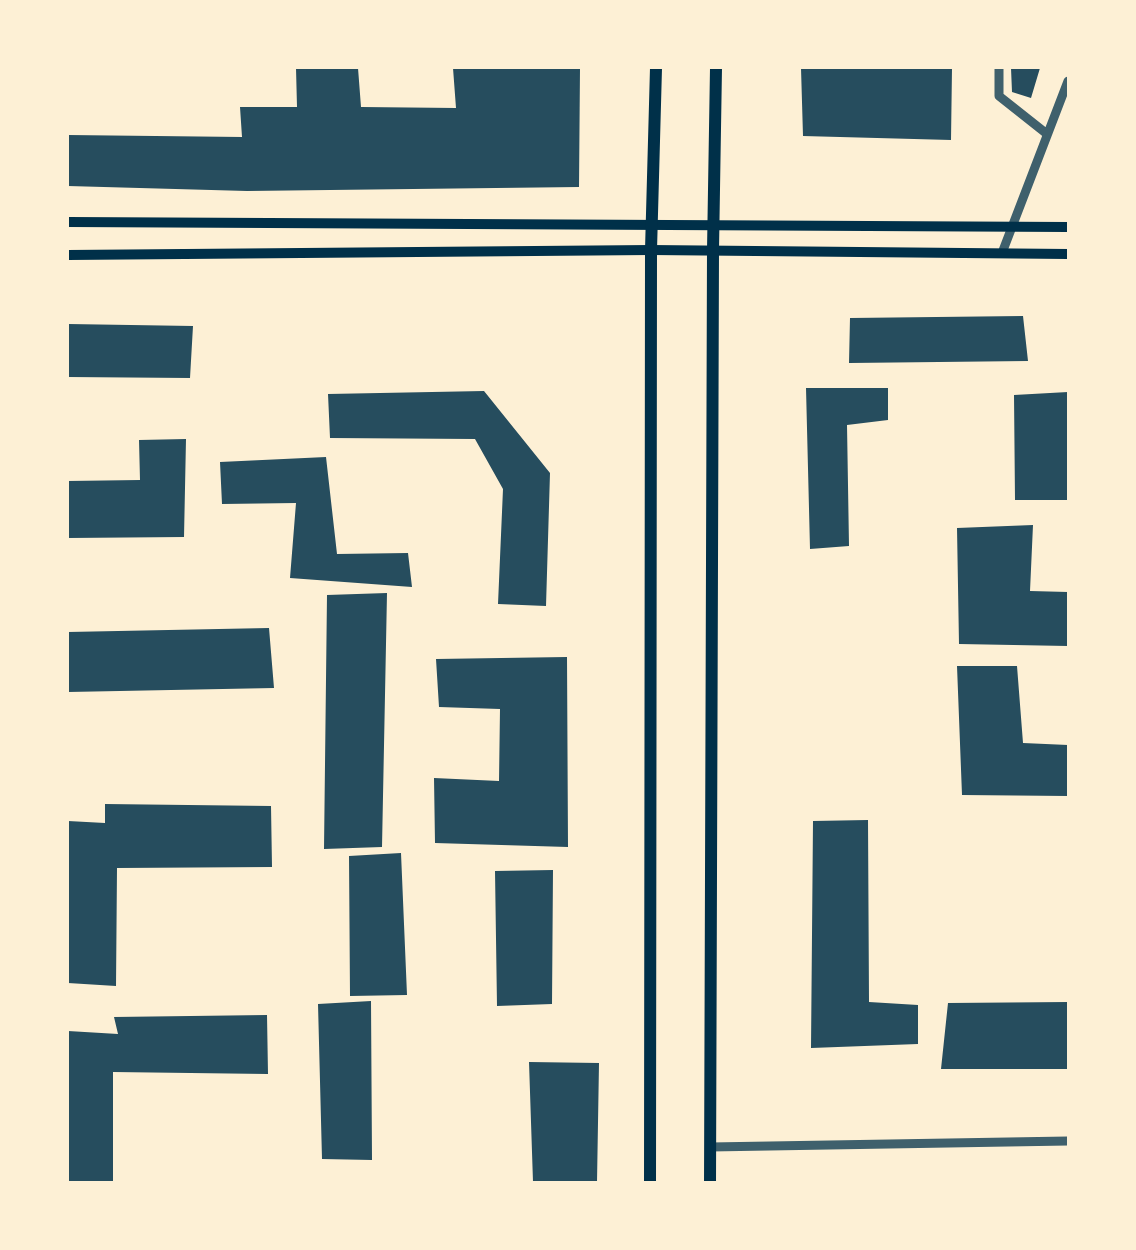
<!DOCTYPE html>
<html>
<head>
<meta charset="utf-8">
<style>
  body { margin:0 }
  #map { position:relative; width:1136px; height:1250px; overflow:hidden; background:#fdf0d5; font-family:"PT Sans Narrow",sans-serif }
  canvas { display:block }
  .frame { position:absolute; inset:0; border:69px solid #fdf0d5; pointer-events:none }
</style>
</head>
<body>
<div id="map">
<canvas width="1136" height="1250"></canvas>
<div class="frame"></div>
</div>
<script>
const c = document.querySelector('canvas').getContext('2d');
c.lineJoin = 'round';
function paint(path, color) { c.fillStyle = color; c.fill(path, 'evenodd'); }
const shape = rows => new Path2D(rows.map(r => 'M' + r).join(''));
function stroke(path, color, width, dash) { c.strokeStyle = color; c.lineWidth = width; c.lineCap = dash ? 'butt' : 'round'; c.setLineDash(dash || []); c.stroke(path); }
paint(shape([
  [296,68,358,68,361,107,456,108,453,68,580,68,579,187,247,191,68,186,68,135,242,137,240,107,297,107],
  [801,68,952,68,951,140,803,136],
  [1011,68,1040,68,1031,98,1012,92],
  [1023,316,1028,361,849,363,850,318],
  [68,324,193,326,190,378,68,377],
  [806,388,888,388,888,420,847,425,849,546,810,549],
  [484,391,550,473,546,606,498,604,503,489,475,439,330,438,328,394],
  [1068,392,1068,500,1015,500,1014,395],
  [186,439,184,537,68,538,68,481,140,480,139,440],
  [326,457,337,554,408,553,412,587,290,578,296,503,222,504,220,462],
  [1033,525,1030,591,1068,592,1068,646,959,644,957,528],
  [387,593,382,847,324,849,327,595],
  [269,628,274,688,68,692,68,632],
  [567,657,568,847,435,843,434,778,499,781,500,709,439,707,436,659],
  [957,666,1017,666,1023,743,1068,745,1068,796,962,795],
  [105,804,271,806,272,867,117,868,116,986,68,983,68,821,105,823],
  [868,820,869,1002,918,1005,918,1044,811,1048,813,821],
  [401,853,407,995,350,996,349,856],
  [553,870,552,1004,497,1006,495,871],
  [371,1001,372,1160,322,1159,318,1004],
  [1068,1002,1068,1069,941,1069,948,1003],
  [267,1015,268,1074,113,1072,113,1182,68,1182,68,1031,118,1034,114,1017],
  [529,1062,599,1063,597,1182,533,1182]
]), '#264d5e');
stroke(shape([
  [999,68,999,96,1047,134],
  [1002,253,1068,81],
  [710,1147,1068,1141]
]), '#3f606c', 9);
stroke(shape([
  [68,222,1068,227],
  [68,255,651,250,1068,254]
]), '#003049', 10);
stroke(shape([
  [650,1182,651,250,656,68],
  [710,1182,713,250,716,68]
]), '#003049', 12);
</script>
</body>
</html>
